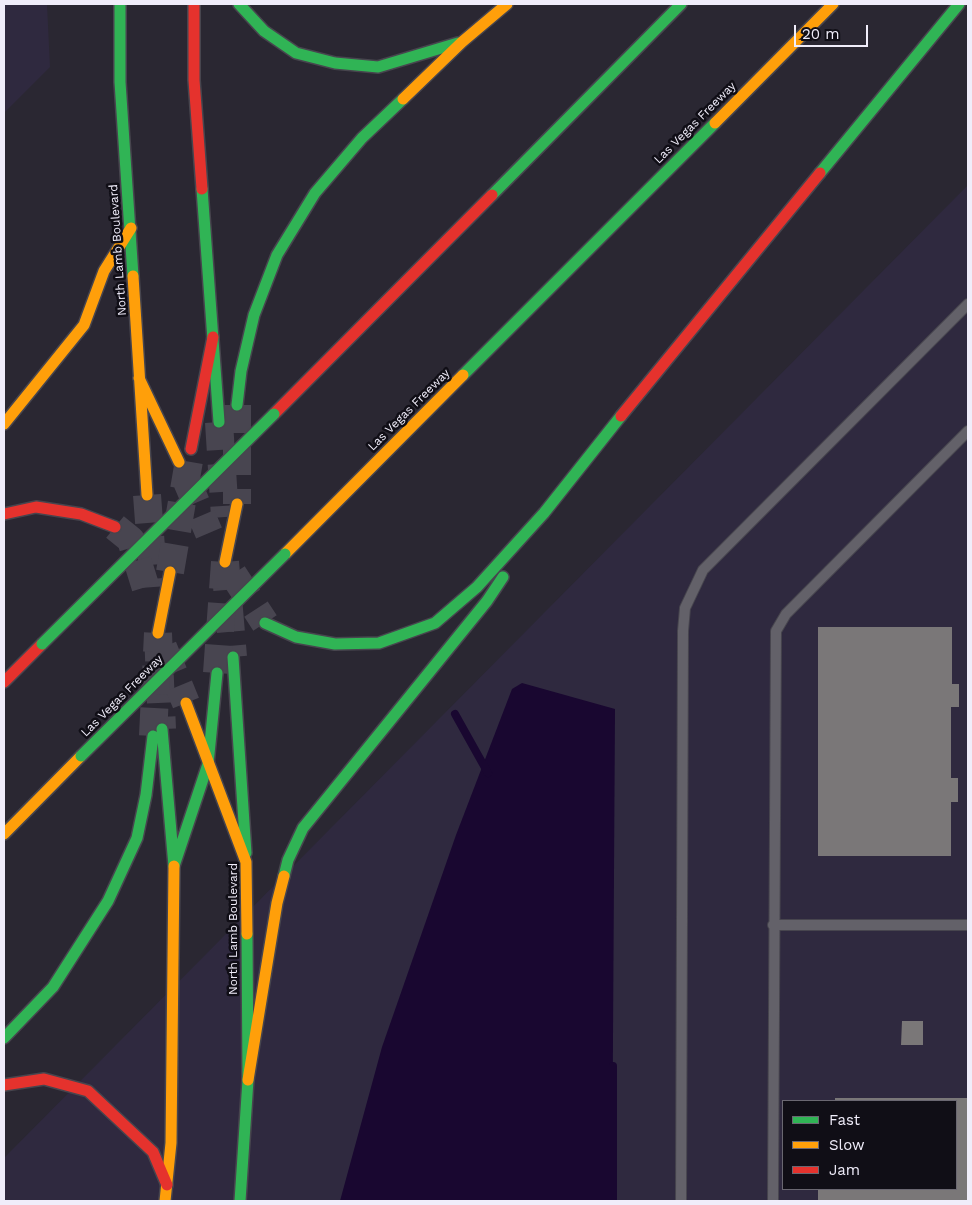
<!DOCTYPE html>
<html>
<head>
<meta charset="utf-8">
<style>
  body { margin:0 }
  #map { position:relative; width:972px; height:1205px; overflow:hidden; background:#2a2732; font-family:"Work Sans",sans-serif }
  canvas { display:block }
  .frame { position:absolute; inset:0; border:5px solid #f0edfa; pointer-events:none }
  .legend { position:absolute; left:782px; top:1100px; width:175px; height:90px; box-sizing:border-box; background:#100e16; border:1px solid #6a6771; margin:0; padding:6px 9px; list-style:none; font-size:15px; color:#f0edfa }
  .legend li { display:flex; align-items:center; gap:10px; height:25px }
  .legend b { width:25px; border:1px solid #6a6771 }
  .scale { position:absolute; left:794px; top:25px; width:74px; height:22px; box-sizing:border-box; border:2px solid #f0edfa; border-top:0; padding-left:6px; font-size:15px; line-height:18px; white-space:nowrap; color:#f0edfa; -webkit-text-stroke:4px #100e16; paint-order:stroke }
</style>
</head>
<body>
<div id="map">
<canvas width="972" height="1205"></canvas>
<div class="frame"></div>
<ul class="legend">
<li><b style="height:6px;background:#30b455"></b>Fast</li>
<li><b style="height:6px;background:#ff9f0a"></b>Slow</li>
<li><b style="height:6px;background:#e5322d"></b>Jam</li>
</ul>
<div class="scale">20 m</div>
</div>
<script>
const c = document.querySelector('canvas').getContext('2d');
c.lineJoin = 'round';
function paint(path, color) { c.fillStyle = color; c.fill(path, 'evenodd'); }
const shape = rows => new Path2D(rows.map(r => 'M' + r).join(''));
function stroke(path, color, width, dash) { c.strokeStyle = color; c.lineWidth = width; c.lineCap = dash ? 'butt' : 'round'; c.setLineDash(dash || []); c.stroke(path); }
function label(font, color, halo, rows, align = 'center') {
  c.font = font + ' "Work Sans",sans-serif'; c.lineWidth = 5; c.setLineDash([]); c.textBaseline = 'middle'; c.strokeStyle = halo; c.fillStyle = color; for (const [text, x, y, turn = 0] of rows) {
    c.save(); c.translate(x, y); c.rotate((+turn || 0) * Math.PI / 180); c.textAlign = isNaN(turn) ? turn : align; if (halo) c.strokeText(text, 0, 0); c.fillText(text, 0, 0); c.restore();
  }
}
paint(shape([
  [4,4,47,4,50,67,4,113],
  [968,185,968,1201,4,1201,4,1158],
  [783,1101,956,1101,956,1189,783,1189]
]), '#2f293f');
paint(shape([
  [522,683,615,709,612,1201,340,1201,382,1047,456,835,512,689]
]), '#190730');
stroke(shape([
  [455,714,488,773],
  [613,1066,613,1201]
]), '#190730', 8);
paint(shape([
  [818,627,952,627,952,684,959,684,959,707,951,707,951,778,958,778,958,802,951,802,951,856,818,856],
  [902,1021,923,1021,923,1045,901,1045],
  [835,1098,968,1098,968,1201,818,1201,818,1189,956,1189,956,1101,835,1101]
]), '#7a7778');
stroke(shape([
  [219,422,225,517],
  [147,495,154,587],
  [225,562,233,657],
  [158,633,162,729]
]), '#484550', 28, [28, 14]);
stroke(shape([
  [237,405,237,504],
  [185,477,209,533],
  [115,527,131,540,148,595],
  [170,572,191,449],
  [233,574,265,623],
  [163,647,186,703],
  [217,673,225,562],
  [153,736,158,633]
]), '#484550', 28, [28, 14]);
const lane = shape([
  [773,925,968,925],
  [681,1201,683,631,685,608,703,570,968,304],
  [773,1201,776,631,786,614,968,431]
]);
const fast = shape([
  [120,4,120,82,133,276],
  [239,4,264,31,296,53,335,63,378,67,458,43],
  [820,173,959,4],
  [202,189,219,422],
  [492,195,681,4],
  [463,375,715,123],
  [237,405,241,371,254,315,277,255,315,193,362,138,403,99],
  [265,623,296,637,335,644,379,643,435,623,477,587,544,513,621,416],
  [233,657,246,853],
  [162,729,174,866],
  [174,866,208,764,217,673],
  [284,876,288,860,303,828,487,601,503,577],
  [4,1038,53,987,108,901,137,838,146,795,153,736],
  [240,1201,248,1080,247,934]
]);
const slow = shape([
  [403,99,462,42,507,4],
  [715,123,833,4],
  [133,276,147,495],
  [139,378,179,462],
  [4,424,84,325,104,271,131,228],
  [285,554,463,375],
  [225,562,237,504],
  [158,633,170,572],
  [186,703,246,862],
  [4,834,81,756],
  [246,862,247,934],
  [248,1080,277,903,284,876],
  [165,1201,171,1143,174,866]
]);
const jam = shape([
  [194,4,194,80,202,189],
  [274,414,492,195],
  [621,416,820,173],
  [191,449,213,337],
  [4,514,36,507,81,514,115,527],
  [4,682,42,644],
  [4,1085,44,1079,88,1091,153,1152,167,1185]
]);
stroke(lane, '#47454e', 12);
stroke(fast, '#47454e', 14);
stroke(slow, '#47454e', 14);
stroke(jam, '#47454e', 14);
stroke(lane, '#636169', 10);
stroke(fast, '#30b455', 11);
stroke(slow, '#ff9f0a', 11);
stroke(jam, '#e5322d', 11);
const fastBridge = shape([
  [42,644,274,414],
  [81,756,285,554]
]);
stroke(fastBridge, '#47454e', 14, []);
stroke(fastBridge, '#30b455', 11);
label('12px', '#f0edfa', '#100e16', [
  ["Las Vegas Freeway",695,123,-45],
  ["North Lamb Boulevard",118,250,-94],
  ["Las Vegas Freeway",409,410,-45],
  ["Las Vegas Freeway",122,696,-45],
  ["North Lamb Boulevard",233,929,-90]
]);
</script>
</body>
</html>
